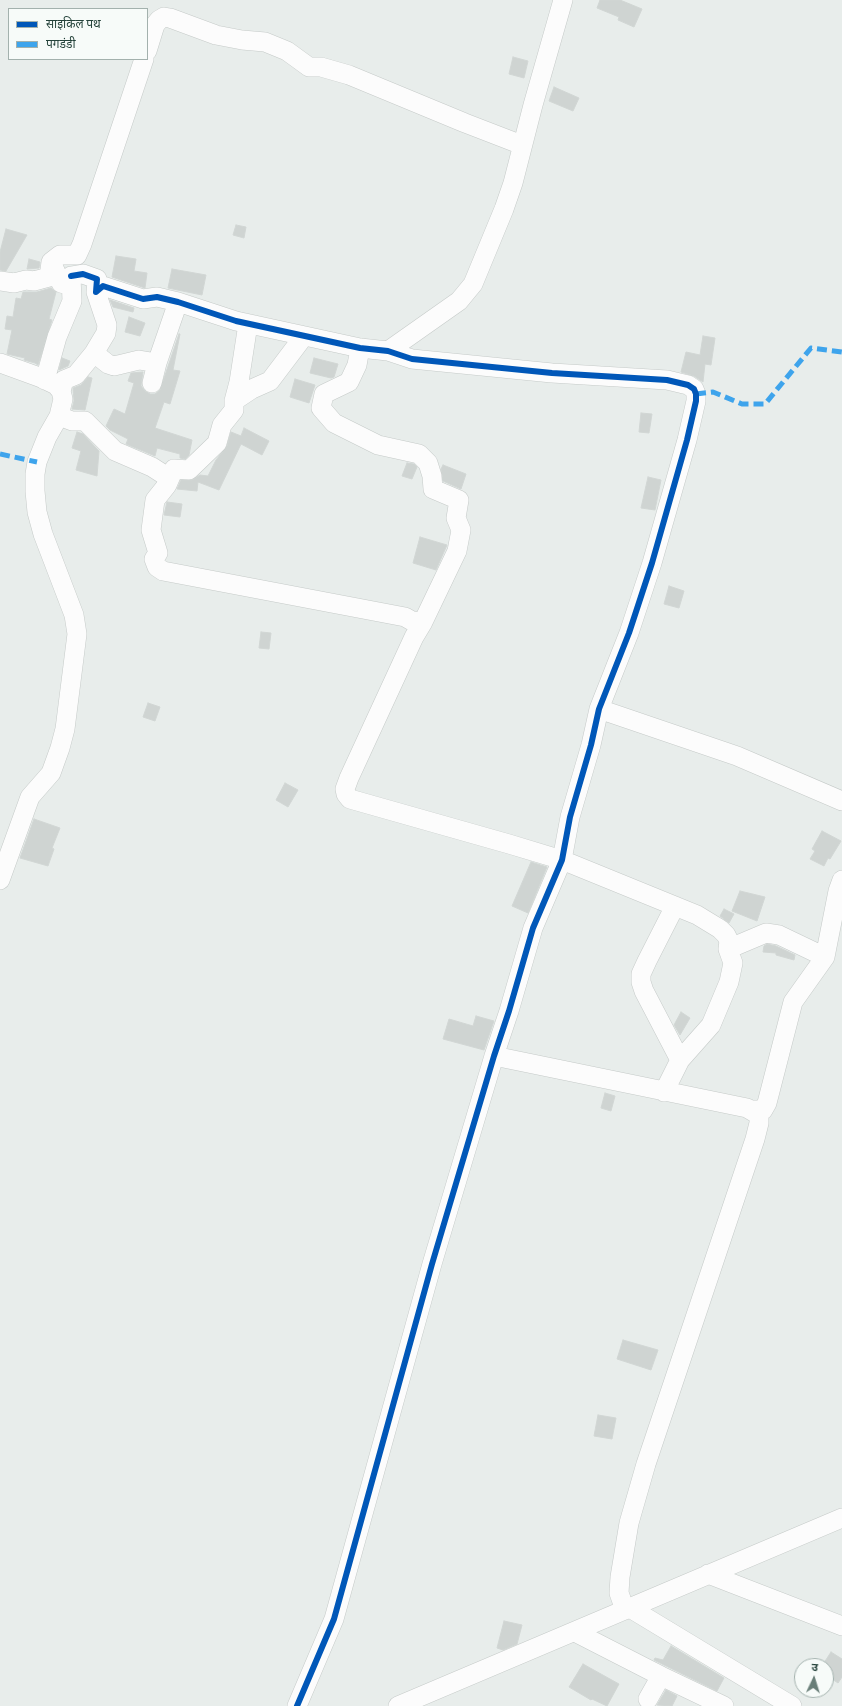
<!DOCTYPE html>
<html>
<head>
<meta charset="utf-8">
<style>
  body { margin:0 }
  #map { position:relative; width:842px; height:1706px; overflow:hidden; background:#e8edeb; font-family:"Exo 2","Noto Sans Devanagari",sans-serif }
  canvas { display:block }
  .legend { position:absolute; left:8px; top:8px; width:140px; height:52px; box-sizing:border-box; background:#f7fbf9; border:1px solid #a3b1ad; margin:0; padding:5px 7px; list-style:none; font-size:12px; color:#24423a }
  .legend li { display:flex; align-items:center; gap:8px; height:20px }
  .legend b { width:20px; border:1px solid #a3b1ad }
  .north { position:absolute; left:794px; top:1658px; width:40px; height:40px; box-sizing:border-box; background:#f7fbf9; border:1px solid #a3b1ad; border-radius:50%; rotate:4deg; font-size:11px; font-weight:700; line-height:16px; text-align:center; color:#24423a }
  .north::after { content:''; display:block; margin:auto; width:14px; height:18px; background:#697e78; clip-path:polygon(50% 0,100% 100%,50% 72%,0 100%) }
</style>
</head>
<body>
<div id="map">
<canvas width="842" height="1706"></canvas>
<ul class="legend">
<li><b style="height:5px;background:#0057b8"></b>साइकिल पथ</li>
<li><b style="height:5px;background:#3ea4ec"></b>पगडंडी</li>
</ul>
<div class="north">उ</div>
</div>
<script>
const c = document.querySelector('canvas').getContext('2d');
c.lineJoin = 'round';
function paint(path, color) { c.fillStyle = color; c.fill(path, 'evenodd'); }
const shape = rows => new Path2D(rows.map(r => 'M' + r).join(''));
function stroke(path, color, width, dash) { c.strokeStyle = color; c.lineWidth = width; c.lineCap = dash ? 'butt' : 'round'; c.setLineDash(dash || []); c.stroke(path); }
const building = shape([
  [600,0,620,0,642,9,634,27,618,20,619,17,597,8,600,0],
  [513,57,528,61,524,78,509,74,513,57],
  [554,87,579,98,573,111,549,101,554,87],
  [236,225,246,227,244,238,233,235,236,225],
  [6,229,27,235,6,271,0,270,0,252,6,229],
  [116,256,136,259,134,271,147,273,145,288,112,277,116,256],
  [29,259,40,262,39,268,27,269,29,259],
  [172,269,206,275,202,295,168,288,172,269],
  [51,288,56,292,49,319,52,320,38,365,35,363,24,360,25,358,7,354,12,330,5,329,7,316,13,317,16,298,21,299,23,292,37,292,51,288],
  [110,300,134,308,133,312,113,307,110,300],
  [129,317,145,323,140,336,125,332,129,317],
  [179,334,180,334,173,370,180,371,170,404,164,402,155,428,192,440,189,455,185,459,180,458,180,454,157,448,155,456,126,444,128,439,110,430,106,426,114,409,125,414,134,383,128,381,131,373,143,372,141,386,145,391,150,394,155,394,160,390,179,334],
  [703,336,715,338,711,365,705,364,703,382,694,376,681,372,686,352,700,355,703,336],
  [62,358,70,361,68,366,59,370,62,358],
  [314,358,338,364,334,377,331,378,310,373,314,358],
  [88,377,92,378,85,410,72,409,74,401,73,388,81,385,88,377],
  [295,379,315,385,309,403,290,397,295,379],
  [641,413,652,414,649,433,639,432,641,413],
  [244,428,269,441,262,455,241,444,219,490,198,482,197,491,177,489,181,480,192,480,200,475,208,476,216,460,227,446,231,432,241,436,244,428],
  [77,432,83,434,99,451,97,476,76,470,81,451,72,448,77,432],
  [407,463,414,464,417,467,412,479,402,476,407,463],
  [443,465,466,474,461,489,443,481,441,469,443,465],
  [648,477,661,480,655,510,641,508,648,477],
  [167,502,182,504,180,517,164,515,167,502],
  [420,537,447,545,436,570,413,563,420,537],
  [669,586,684,591,679,608,664,604,669,586],
  [261,632,271,633,269,649,259,648,261,632],
  [148,703,160,707,155,721,143,717,148,703],
  [285,783,298,790,288,807,276,800,285,783],
  [34,819,60,828,52,848,54,849,48,866,20,858,34,819],
  [822,831,841,841,830,859,828,858,824,866,810,859,815,851,812,849,822,831],
  [531,862,547,867,528,913,512,906,531,862],
  [740,891,765,897,757,921,732,911,740,891],
  [724,909,734,914,729,923,720,916,724,909],
  [767,944,776,946,795,955,794,960,776,955,776,953,763,952,764,946,767,944],
  [681,1012,690,1018,680,1035,674,1025,681,1012],
  [476,1016,494,1021,484,1050,443,1039,449,1019,473,1026,476,1016],
  [605,1093,615,1096,611,1111,601,1108,605,1093],
  [623,1340,658,1350,651,1370,617,1359,623,1340],
  [598,1415,616,1418,612,1439,594,1436,598,1415],
  [504,1621,522,1625,517,1644,503,1650,497,1648,504,1621],
  [671,1646,724,1678,717,1691,654,1660,655,1658,663,1660,671,1646],
  [831,1652,842,1659,842,1677,838,1683,826,1675,826,1666,822,1666,831,1652],
  [583,1664,619,1684,607,1706,592,1699,591,1700,569,1687,583,1664],
  [666,1690,677,1696,672,1706,657,1705,666,1690]
]);
paint(building, '#cfd4d2');
stroke(building, '#d1d6d4', 1);
const minor = shape([
  [147,51,155,25,159,20,164,17,170,18,216,35,242,40,265,42,287,51,309,67,321,67,349,75,465,123,522,145],
  [51,262,60,255,77,255,82,244,144,59],
  [71,276,83,274,97,279,96,292,103,286,143,299,157,297,178,302,236,321,360,348,388,351,412,359,552,373,667,380,688,385,694,389,696,394,696,401,687,440,652,563,629,633,599,709,591,745,570,817,562,860,533,928,509,1011,494,1056,432,1264,334,1619,297,1706],
  [0,281,14,283,26,280,34,281,49,277,51,262,61,283,68,285,71,276,72,301,57,337,45,380],
  [360,348,357,365,349,382,324,394,321,408,334,423,378,445,419,454,428,463,432,476,433,489,459,500,456,518,461,530,457,551,423,622],
  [388,351,459,301,473,284,504,209,513,183,533,105,563,0],
  [94,353,108,364,114,366,139,360,157,363],
  [0,363,39,377,56,385,61,391,63,399,59,416,47,437,37,462,35,474,35,491,37,512,43,534,74,615,77,634,65,729,60,748,51,773,30,797,0,880],
  [152,383,157,363,178,302],
  [61,391,64,380,76,375,94,353,106,333,107,325,96,292],
  [234,401,239,382,248,324],
  [59,416,72,421,85,421,115,451,152,467,166,476,167,485,155,500,151,530,158,553,154,559,157,567,163,571,405,617,412,621,423,622,414,637,349,778,345,789,346,794,350,799,509,844,562,860,697,915,720,929,726,935,729,941,728,949,733,963,729,982,711,1025,680,1060,664,1092],
  [167,485,174,469,189,470,217,443,222,425,234,410,234,401,252,389,270,381,304,336],
  [599,709,737,756,842,801],
  [675,906,647,961,641,974,641,982,644,991,680,1060],
  [728,949,766,933,779,935,825,957,793,1002,767,1103,763,1110,751,1110],
  [825,957,838,891,842,880],
  [494,1056,747,1108,759,1115,759,1123,755,1139,646,1464,629,1523,620,1577,619,1593,625,1610,630,1608,792,1706],
  [708,1574,842,1626],
  [575,1632,661,1676,724,1706],
  [648,1699,661,1676],
  [398,1706,842,1518]
]);
stroke(minor, '#c5cac8', 20);
stroke(minor, '#fcfcfc', 19);
stroke(shape([
  [696,394,713,392,742,404,765,404,811,348,842,352],
  [0,454,37,462]
]), '#3ea4ec', 5, [10, 5]);
stroke(shape([
  [71,276,83,274,97,279,96,292,103,286,143,299,157,297,178,302,236,321,360,348,388,351,412,359,552,373,667,380,688,385,694,389,696,394,696,401,687,440,652,563,629,633,599,709,591,745,570,817,562,860,533,928,509,1011,494,1056,432,1264,334,1619,297,1706]
]), '#0057b8', 6);
</script>
</body>
</html>
